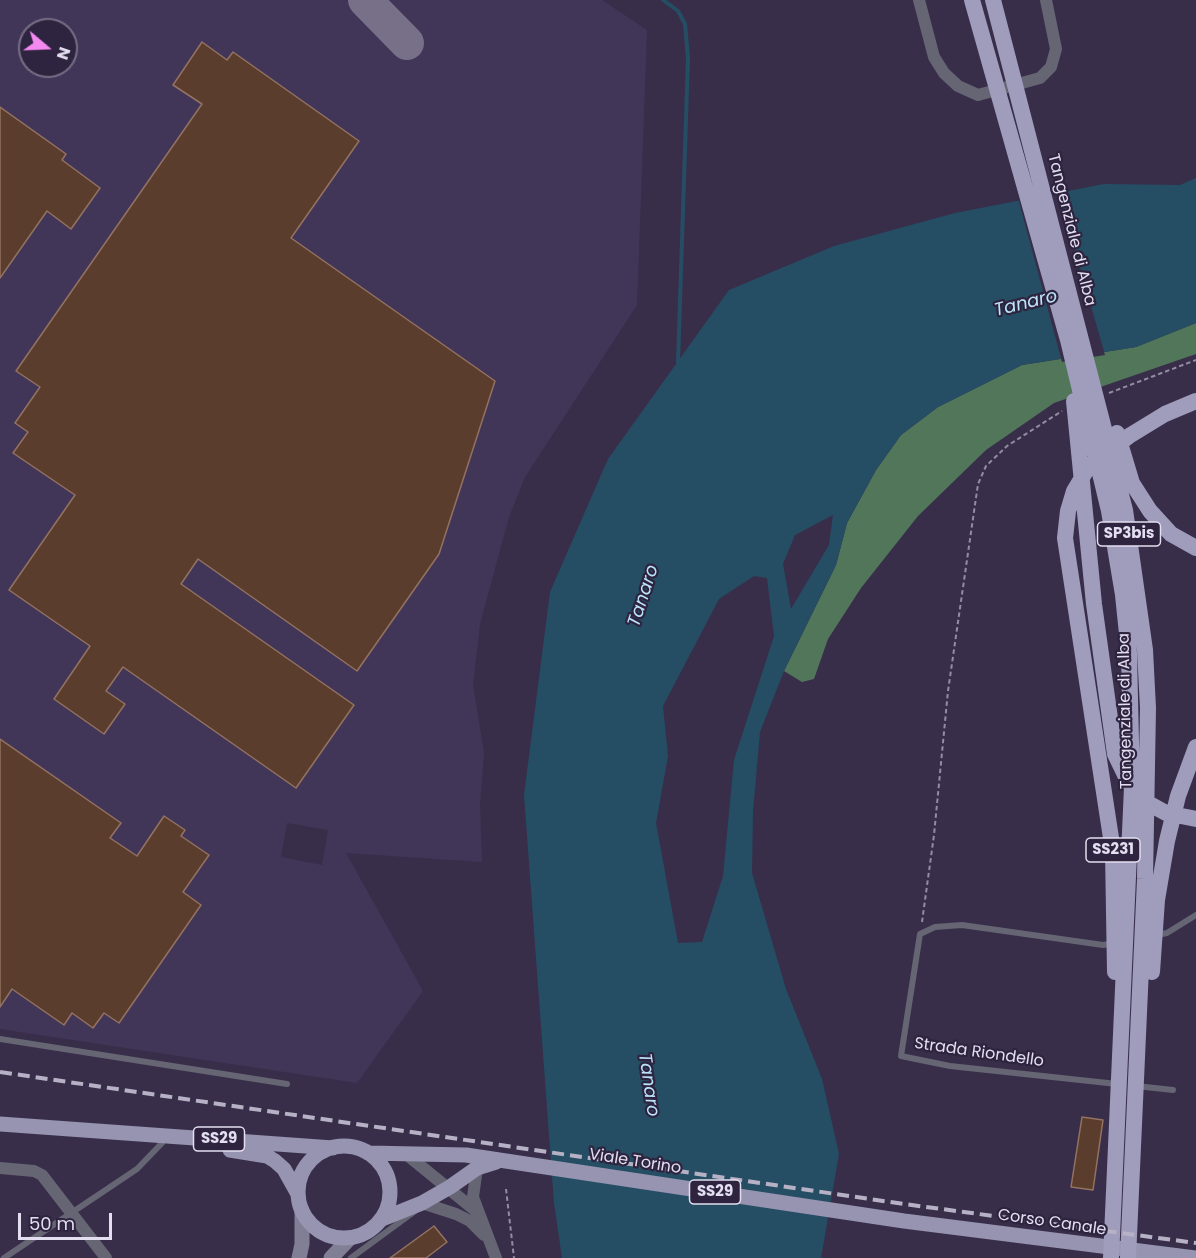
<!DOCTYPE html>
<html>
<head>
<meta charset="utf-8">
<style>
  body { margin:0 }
  #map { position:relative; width:1196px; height:1258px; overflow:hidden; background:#382e4a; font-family:Poppins,sans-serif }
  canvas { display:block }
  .north { position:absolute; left:18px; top:18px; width:60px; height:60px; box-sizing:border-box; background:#2e243f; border:2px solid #766e86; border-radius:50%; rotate:109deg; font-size:16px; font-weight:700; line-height:24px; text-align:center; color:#e3def0 }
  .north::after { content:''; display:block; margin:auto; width:21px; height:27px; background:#f489f0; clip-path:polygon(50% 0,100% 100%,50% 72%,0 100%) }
  .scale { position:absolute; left:18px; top:1213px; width:94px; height:27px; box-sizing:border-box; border:3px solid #e3def0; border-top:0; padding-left:8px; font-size:18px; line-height:21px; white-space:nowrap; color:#e3def0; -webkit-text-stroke:4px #2e243f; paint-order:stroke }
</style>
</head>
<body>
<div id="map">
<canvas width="1196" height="1258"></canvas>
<div class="north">N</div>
<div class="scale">50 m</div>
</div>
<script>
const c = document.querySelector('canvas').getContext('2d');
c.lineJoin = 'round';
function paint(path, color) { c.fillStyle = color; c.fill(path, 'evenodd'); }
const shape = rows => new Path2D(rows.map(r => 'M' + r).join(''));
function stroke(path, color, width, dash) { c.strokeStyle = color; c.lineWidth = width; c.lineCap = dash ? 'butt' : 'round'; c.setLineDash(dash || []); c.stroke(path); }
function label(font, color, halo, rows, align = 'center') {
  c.font = font + ' Poppins,sans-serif'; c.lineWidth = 4.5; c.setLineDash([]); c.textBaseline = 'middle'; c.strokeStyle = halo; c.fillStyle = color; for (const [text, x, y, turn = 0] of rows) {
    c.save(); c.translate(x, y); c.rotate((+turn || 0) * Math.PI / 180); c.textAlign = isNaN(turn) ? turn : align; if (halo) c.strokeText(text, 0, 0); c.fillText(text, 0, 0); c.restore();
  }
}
paint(shape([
  [0,0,602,0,647,30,637,305,525,477,509,517,480,624,473,685,484,753,480,804,482,862,346,853,423,991,357,1083,0,1029],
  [30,30,66,30,66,66,30,66],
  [287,823,328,830,322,865,281,857]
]), '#423658');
paint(shape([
  [1196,323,1196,354,1054,403,986,450,918,516,861,588,828,639,814,679,802,682,784,671,836,565,847,523,876,470,901,435,938,407,1022,365,1136,347]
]), '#52765a');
paint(shape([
  [1196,178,1196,323,1136,347,1022,365,938,407,901,435,876,470,847,523,836,565,784,671,760,732,753,811,752,873,786,989,822,1079,839,1154,821,1258,562,1258,554,1203,524,795,550,592,608,459,729,290,834,246,955,213,1104,184,1180,185],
  [833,515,829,545,791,609,783,564,795,535],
  [754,576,767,578,774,636,734,760,723,876,702,942,678,943,656,823,668,756,663,706,719,599]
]), '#254e64');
paint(shape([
  [1058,190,1105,355,1062,362,1018,198]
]), '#382e4a');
stroke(shape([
  [663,0,678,11,685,24,688,58,678,362]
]), '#254e64', 4);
stroke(shape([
  [365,0,407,43]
]), '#787088', 34);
const building = shape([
  [202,42,227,60,233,52,359,141,291,238,495,381,439,554,357,671,198,559,181,584,354,705,296,788,123,667,106,691,125,704,104,734,54,699,90,646,9,590,75,495,13,453,28,432,15,423,40,387,16,371,202,104,173,85,202,42],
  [0,107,66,154,62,160,100,188,71,229,47,211,0,278,0,107],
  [0,739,121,823,110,838,137,856,164,816,185,830,181,836,209,855,183,892,201,905,119,1023,104,1013,93,1028,72,1013,64,1025,12,989,0,1007,0,739],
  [1082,1117,1103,1120,1093,1190,1071,1187,1082,1117],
  [434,1226,447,1242,426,1258,390,1258,434,1226]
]);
paint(building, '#5b3d2d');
stroke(building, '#947261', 1.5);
stroke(shape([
  [1109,393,1196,360],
  [922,922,934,835,948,691,978,484,986,466,1007,446,1062,411],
  [506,1189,514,1258]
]), '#948ca3', 2, [4.5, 3]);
stroke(shape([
  [1157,935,1167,933,1196,915],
  [1114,943,1103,945,962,925,935,927,920,934,901,1056,950,1066,1117,1084],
  [0,1039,287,1084],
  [1136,1086,1173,1090],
  [4,1258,137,1169,162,1143],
  [351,1258,415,1211]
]), '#666573', 6);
stroke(shape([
  [919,0,934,57,944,73,958,86,978,95,1040,78,1051,67,1056,49,1046,0],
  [406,1154,476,1211],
  [0,1168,34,1171,42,1175,106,1258],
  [477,1168,473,1197,496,1258],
  [422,1203,456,1214,470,1221,484,1235]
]), '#666573', 12);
stroke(shape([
  [299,1258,302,1244,302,1210],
  [331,1258,350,1238]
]), '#817f96', 15);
stroke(shape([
  [0,1124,333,1148],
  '298 1192a46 46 0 1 1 92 0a46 46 0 1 1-92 0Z',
  [230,1150,267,1156,275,1161,284,1169,298,1194],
  [368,1153,466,1155,904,1221,1196,1258],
  [382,1219,422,1203,450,1187,477,1168,496,1162]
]), '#9694b0', 15);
stroke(shape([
  [972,0,1068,340,1109,511,1123,595,1129,653,1132,787,1111,1258],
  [993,0,1125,510,1145,650,1148,708,1145,879,1128,1258],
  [1074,401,1094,604,1115,754,1129,783,1146,802,1166,813,1196,819],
  [1117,433,1132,483,1150,511,1171,534,1196,548],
  [1115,972,1113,851,1065,538,1068,511,1074,491,1089,466,1129,436,1165,414,1196,401],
  [1152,972,1157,900,1167,841,1178,796,1196,747]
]), '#a09dbc', 16);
stroke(shape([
  [0,1072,904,1204,1196,1243]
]), '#b7b1c5', 4, [12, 6]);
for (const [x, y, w] of [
  [1129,534,63],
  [1113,850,54],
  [219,1139,51],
  [715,1192,51]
]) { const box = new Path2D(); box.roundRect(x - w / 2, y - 12, w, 24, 4.5); c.fillStyle = '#2e243f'; c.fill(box); stroke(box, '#e3def0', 1.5); }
label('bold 15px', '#e3def0', null, [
  ["SP3bis",1129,534],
  ["SS231",1113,850],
  ["SS29",219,1139],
  ["SS29",715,1192]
]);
label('16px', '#e3def0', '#2e243f', [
  ["Tangenziale di Alba",1071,230,76],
  ["Tangenziale di Alba",1126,711,-91],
  ["Strada Riondello",979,1053,8],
  ["Viale Torino",635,1162,9],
  ["Corso Canale",1052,1223,8]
]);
label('italic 18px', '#bbe4fb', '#2e243f', [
  ["Tanaro",1026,304,-14],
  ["Tanaro",644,596,-72],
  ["Tanaro",648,1085,82]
]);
</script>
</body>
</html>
